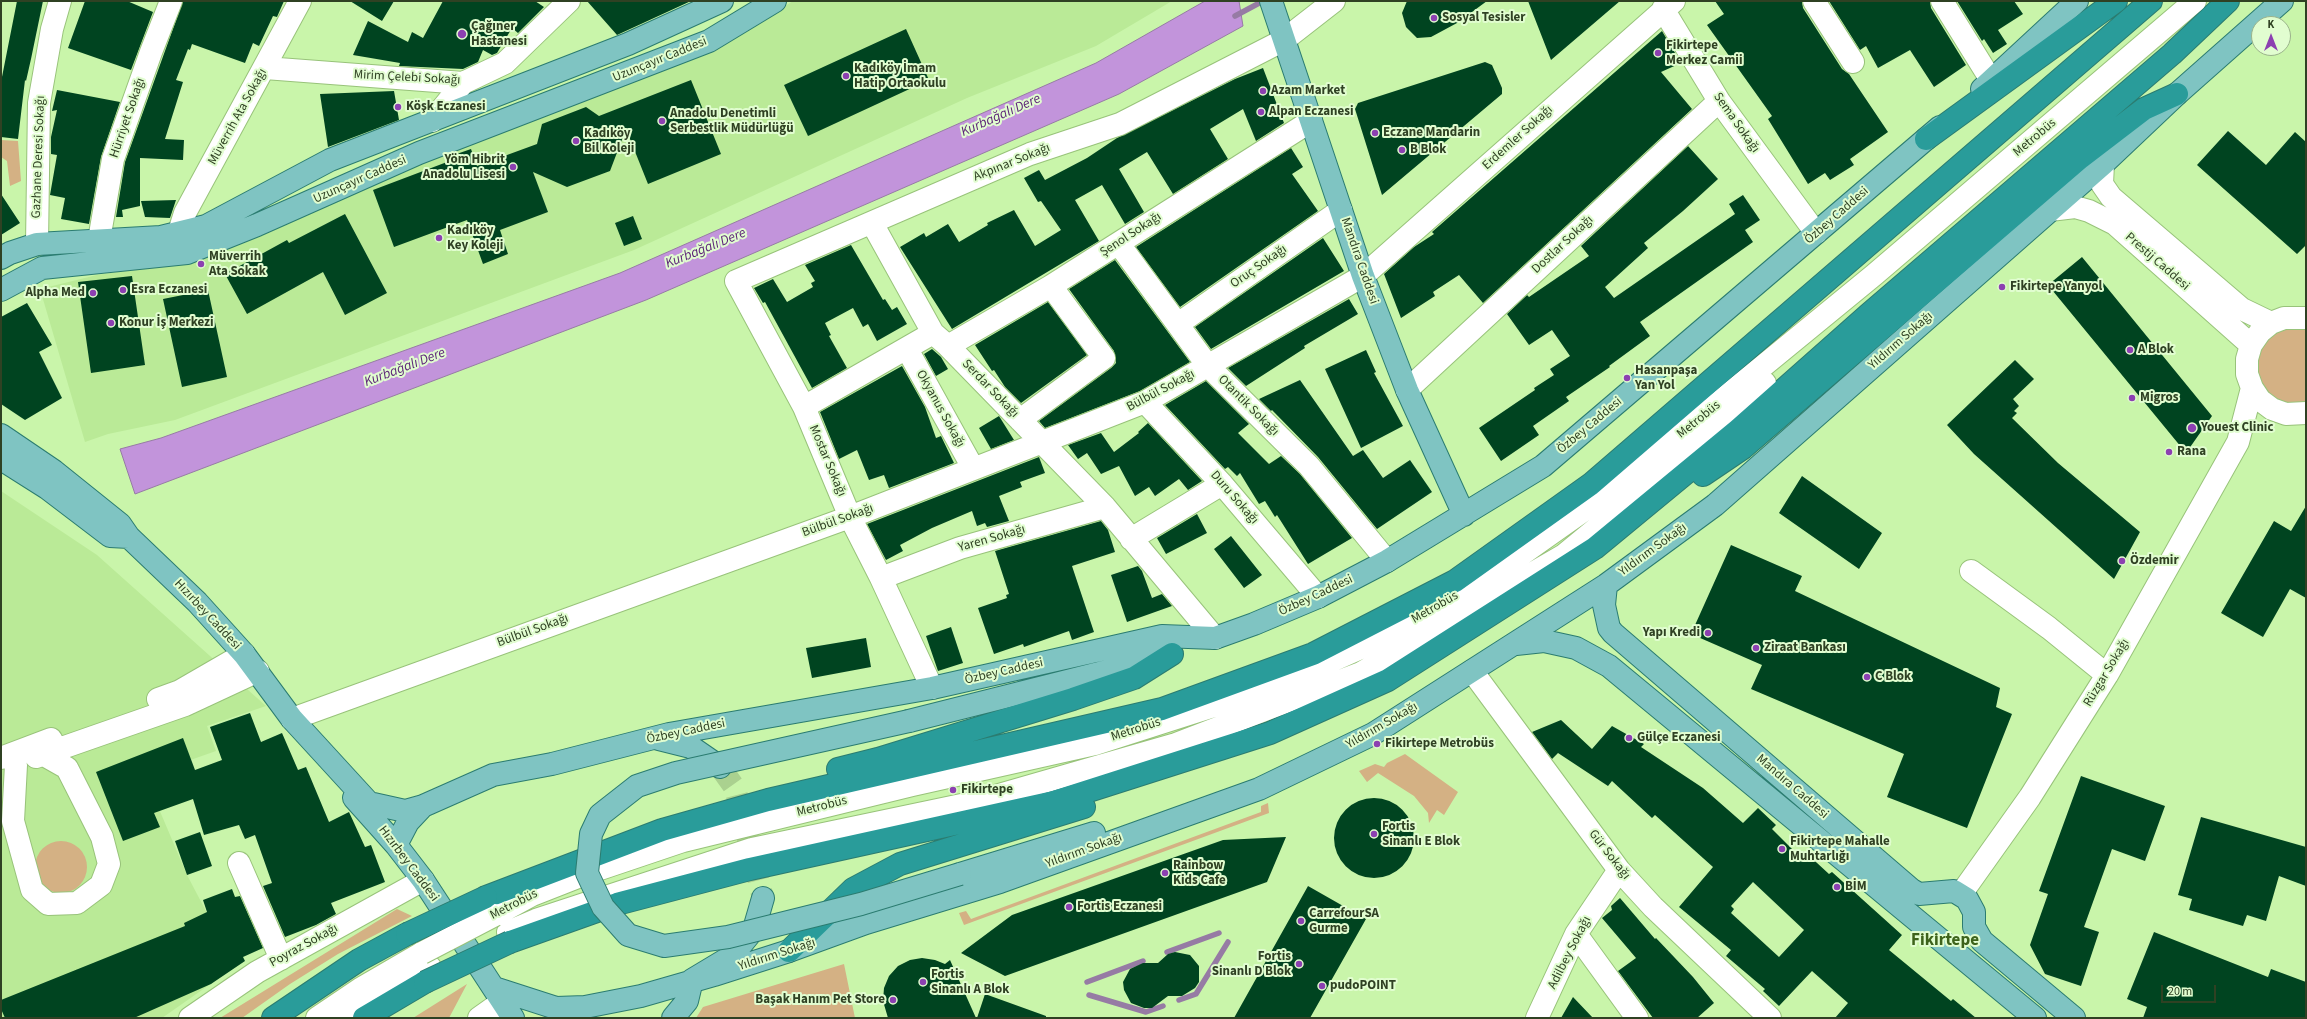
<!DOCTYPE html>
<html>
<head>
<meta charset="utf-8">
<style>
  body { margin:0 }
  #map { position:relative; width:2307px; height:1019px; overflow:hidden; background:#c9f5aa; font-family:"Source Sans 3",sans-serif }
  canvas { display:block }
  .frame { position:absolute; inset:0; border:2px solid #2f4123; pointer-events:none }
  .north { position:absolute; left:2251px; top:16px; width:40px; height:40px; box-sizing:border-box; background:#e1fdd0; border:1px solid #9ab28b; border-radius:50%; rotate:0deg; font-size:11px; font-weight:700; line-height:16px; text-align:center; color:#2f4123 }
  .north::after { content:''; display:block; margin:auto; width:14px; height:18px; background:#8c40b1; clip-path:polygon(50% 0,100% 100%,50% 72%,0 100%) }
  .scale { position:absolute; left:2161px; top:985px; width:55px; height:18px; box-sizing:border-box; border:2px solid #2f4123; border-top:0; padding-left:5px; font-size:12px; line-height:14px; white-space:nowrap; color:#2f4123; -webkit-text-stroke:3px #e1fdd0; paint-order:stroke }
</style>
</head>
<body>
<div id="map">
<canvas width="2307" height="1019"></canvas>
<div class="frame"></div>
<div class="north">K</div>
<div class="scale">20 m</div>
</div>
<script>
const c = document.querySelector('canvas').getContext('2d');
c.lineJoin = 'round';
function paint(path, color) { c.fillStyle = color; c.fill(path, 'evenodd'); }
const shape = rows => new Path2D(rows.map(r => 'M' + r).join(''));
function stroke(path, color, width, dash) { c.strokeStyle = color; c.lineWidth = width; c.lineCap = dash ? 'butt' : 'round'; c.setLineDash(dash || []); c.stroke(path); }
function label(font, color, halo, rows, align = 'center') {
  c.font = font + ' "Source Sans 3",sans-serif'; c.lineWidth = 4; c.setLineDash([]); c.textBaseline = 'middle'; c.strokeStyle = halo; c.fillStyle = color; for (const [text, x, y, turn = 0] of rows) {
    c.save(); c.translate(x, y); c.rotate((+turn || 0) * Math.PI / 180); c.textAlign = isNaN(turn) ? turn : align; if (halo) c.strokeText(text, 0, 0); c.fillText(text, 0, 0); c.restore();
  }
}
paint(shape([
  [793,1,1172,1,1096,46,967,98,634,250,175,420,108,434,85,442,40,289,97,275,198,260,423,157,717,50],
  [1,491,97,555,266,706,207,726,216,751,145,776,187,875,207,913,212,983,162,1018,1,1018]
]), '#baea97');
paint(shape([
  [1,140,18,141,21,181,10,186,7,161,1,157],
  [2291,327,2306,329,2306,402,2295,403,2283,402,2272,397,2263,387,2257,376,2256,362,2260,349,2267,338,2278,331],
  [1405,754,1458,792,1444,815,1437,810,1429,823,1428,813,1414,796,1378,773,1367,782,1359,771,1375,764,1384,767,1387,763],
  [1268,803,1269,813,964,925,959,913,966,911,971,919,1261,812,1261,806],
  '35 867a26 26 0 1 1 52 0a26 26 0 1 1-52 0Z',
  [397,909,412,916,338,954,290,984,242,1018,220,1018],
  [844,964,855,1018,696,1018,703,1007],
  [467,984,449,1018,413,1018]
]), '#d4b184');
const water = shape([
  [1205,1,1239,1,1243,26,1119,94,646,300,135,494,120,449,161,438,620,273,1096,63,1205,1]
]);
paint(water, '#c294db');
stroke(water, '#967ba4', 1);
stroke(shape([
  [1235,16,1263,1],
  [1167,952,1219,933],
  [1087,982,1143,961],
  [1089,995,1146,1012,1163,1006],
  [1179,1000,1196,994,1228,942]
]), '#967ba4', 5.5);
paint(shape([
  [17,1,43,1,31,59,26,81,25,80,18,139,1,137,1,82],
  [85,1,127,1,153,12,131,70,68,48],
  [183,1,284,1,277,17,273,16,259,46,253,43,245,63,192,44,190,50,188,49,176,80,183,82,165,139,184,140,183,160,140,158,140,206,122,210,123,217,116,217,125,162],
  [350,1,394,1,382,21],
  [443,1,535,1,544,7,518,33,512,28,497,53,492,55,483,50,478,62,463,69,399,66,400,63,353,55,368,21,408,42,412,32,423,38],
  [587,1,691,1,617,35],
  [1407,1,1487,1,1457,23,1431,37,1417,38,1406,27,1402,13],
  [1528,1,1620,1,1551,60],
  [1715,1,1802,1,1803,8,1842,69,1849,74,1888,132,1850,159,1854,165,1830,180,1825,173,1808,184,1768,119,1772,116,1707,25,1724,14],
  [1829,1,1930,1,1931,8,1966,65,1934,87,1910,50,1878,68,1866,46,1860,50],
  [1957,1,2014,1,2023,14,1998,30,2007,44,1993,53,1984,39,1982,41],
  [906,29,929,80,808,136,784,85],
  [1662,31,1681,63,1661,72,1692,109,1483,303,1459,275,1433,292,1435,296,1401,318,1384,274,1414,247,1434,234,1432,232],
  [1485,62,1492,65,1502,88,1502,94,1382,195,1355,109,1358,103],
  [1263,68,1284,123,1256,141,1243,109,1210,129,1228,159,1173,194,1147,152,1119,169,1144,212,1125,224,1102,185,1075,200,1099,241,952,329,900,247,924,233,926,237,948,224,959,242,988,225,987,223,1014,210,1035,246,1061,230,1041,201,1038,202,1024,178,1039,170,1045,180,1087,158,1117,138,1235,79],
  [691,80,721,154,648,184,626,129,610,171,567,187,533,172,548,212,500,230,508,254,483,264,467,220,394,247,373,190,447,162,445,158,471,149,477,166,537,144,542,124,586,107,599,116],
  [57,90,120,102,101,157,89,224,61,219,65,198,50,195,57,155,51,154,51,137,57,110,52,111],
  [394,91,399,120,328,147,320,94],
  [2228,131,2266,165,2295,132,2306,142,2306,245,2297,254,2197,165],
  [1688,146,1718,179,1683,211,1644,243,1648,248,1605,287,1614,298,1735,214,1729,204,1743,195,1760,220,1745,230,1753,242,1640,322,1650,336,1609,366,1610,367,1566,397,1569,401,1533,426,1539,435,1501,461,1479,428,1535,390,1534,388,1554,375,1550,369,1570,356,1552,330,1529,345,1507,314,1527,295,1529,297,1589,256,1581,246],
  [1291,148,1303,167,1292,174,1318,211,1180,307,1136,247],
  [1,194,20,223,1,235],
  [176,200,170,218,145,217,141,201],
  [345,214,387,293,345,315,323,272,247,314,225,274,287,240,289,243],
  [633,216,642,239,624,246,615,223],
  [1323,238,1344,271,1211,349,1195,327],
  [851,245,883,300,885,299,892,310,897,307,907,324,877,341,868,324,863,327,853,308,825,323,831,335,829,336,847,368,812,388,765,302,763,303,754,288,773,279,787,302,813,287,811,283,815,281,805,265],
  [2082,257,2212,416,2186,453,2048,285],
  [1115,260,1190,362,1140,391,1045,428,1039,421,1111,368,1116,363,1114,351,1069,289],
  [132,276,145,365,91,373,78,282],
  [208,290,227,377,182,387,163,299],
  [1349,299,1358,314,1304,346,1305,348,1246,386,1228,368],
  [1048,302,1087,355,1021,403,1005,387,994,370,992,371,975,345],
  [27,303,52,345,39,352,62,398,25,420,1,404,1,317],
  [932,349,941,357,948,369,936,376,924,354],
  [1366,350,1376,372,1374,373,1403,426,1361,448,1325,369],
  [2015,360,2034,379,2013,399,2019,406,2014,411,2017,413,2012,418,2058,463,2140,532,2114,579,1974,454,1947,425],
  [902,366,925,407,936,438,941,436,954,463,889,488,884,475,869,480,857,450,839,459,820,412],
  [1300,380,1353,456,1363,450,1383,478,1410,460,1432,492,1377,529,1318,457,1272,410,1271,411,1259,399],
  [1206,381,1249,424,1238,433,1269,464,1281,456,1300,474,1352,538,1308,564,1277,515,1275,517,1265,501,1259,504,1240,473,1237,476,1228,467,1225,469,1165,405],
  [999,416,1014,440,991,449,979,428],
  [1148,423,1202,481,1188,490,1179,479,1155,496,1149,487,1135,496,1119,466,1101,474,1087,453,1078,459,1068,445,1101,433,1114,452,1139,433,1138,432],
  [1039,457,1045,473,1020,482,1022,487,999,496,1009,521,987,527,985,523,977,526,972,511,932,528,900,545,903,551,886,560,867,524],
  [1802,476,1882,533,1859,569,1779,513],
  [2306,506,2306,598,2290,589,2263,637,2221,613,2274,521,2291,531],
  [1197,514,1207,533,1166,554,1157,538],
  [1101,521,1108,530,1115,552,1072,566,1094,632,1072,640,1069,631,1024,647,1023,644,994,654,978,608,1007,598,1006,595,1009,594,995,551],
  [1231,536,1262,575,1244,588,1214,549],
  [1731,545,1802,576,1795,591,2000,688,1996,707,2012,714,1967,828,1887,797,1904,754,1751,689,1762,665,1691,634],
  [1138,566,1142,571,1152,598,1162,594,1172,606,1127,622,1111,575],
  [951,627,963,663,938,671,926,636],
  [866,638,871,667,812,678,806,648],
  [250,713,261,742,282,733,298,770,306,767,329,822,349,812,365,847,371,845,385,882,331,903,336,914,316,925,285,937,263,886,272,883,255,835,245,839,239,825,204,835,193,799,154,813,160,827,123,841,96,772,183,738,195,770,222,760,210,727],
  [1561,720,1592,749,1612,726,1644,744,1641,747,1703,788,1743,823,1758,808,1776,825,1772,829,1799,856,1804,851,1829,874,1832,872,1902,935,1889,950,1951,1001,1953,999,1976,1018,1835,1018,1848,1003,1812,971,1779,1006,1763,991,1765,989,1726,956,1731,950,1679,907,1713,867,1655,815,1652,818,1612,781,1608,786,1558,753,1552,759,1532,732],
  [1753,882,1804,930,1779,957,1731,913,1734,909,1731,906],
  [2081,776,2165,806,2145,861,2112,849,2084,927,2099,932,2081,986,2045,974,2030,945,2048,894,2039,891],
  '1334 838a40 40 0 1 1 80 0a40 40 0 1 1-80 0Z',
  [2201,817,2306,847,2306,886,2279,876,2266,921,2247,915,2243,926,2189,910,2192,899,2178,895],
  [200,832,212,866,187,875,175,841],
  [1286,837,1267,882,1005,976,961,953,1012,915,1223,840],
  [1308,886,1366,919,1310,1018,1234,1018],
  [232,889,235,897,240,896,263,948,243,957,245,961,211,984,134,1018,5,1018,1,1009,1,1000,185,926,184,923,207,912,203,900],
  [1620,898,1655,939,1656,938,1693,977,1714,1003,1697,1018,1653,1018,1618,971,1636,958,1602,918,1612,910,1611,906],
  [2154,932,2268,977,2271,969,2306,982,2306,1018,2143,1018,2147,1007,2127,999],
  [1175,952,1190,955,1199,966,1199,982,1195,988,1182,996,1168,996,1152,1008,1144,1008,1131,1003,1124,990,1123,982,1130,969,1143,963,1158,963,1168,954],
  [922,958,935,960,945,964,950,960,976,1018,888,1018,883,1001,884,988,889,976,898,966,910,960],
  [985,994,1046,1016,1046,1018,977,1018],
  [1573,997,1593,1018,1561,1018]
]), '#004420');
stroke(shape([
  [720,767,735,788,763,898]
]), '#aad18f', 22, [22, 11]);
const minor = shape([
  [1814,1,1853,62],
  [1942,1,1991,80],
  [1663,9,1719,101,1816,233],
  [265,68,463,83,505,63,569,1],
  [432,121,463,83],
  [2103,164,2102,184,2111,197,2242,309,2271,323],
  [2050,210,2075,207,2089,211,2115,224,2251,345],
  [872,223,933,333,948,346,1105,507,1215,638],
  [178,235,185,213,300,1],
  [99,240,113,159,151,52,171,1],
  [37,244,39,103,52,29,60,1],
  [1119,244,1208,366,1309,466,1387,561],
  [2306,318,2284,318,2271,323,2260,332,2251,345,2247,359,2247,374,2252,388,2260,400,2272,409,2286,414,2306,413],
  [1178,324,1341,210],
  [948,346,1051,286,1311,121],
  [907,349,973,468],
  [1407,390,1719,101],
  [1145,402,1222,484,1318,597],
  [804,407,933,333],
  [1020,420,1104,358,1051,286],
  [1131,539,1222,484],
  [1971,571,2049,628,2107,675],
  [881,578,960,548,1105,507],
  [1472,671,1619,870,1653,907,1770,1018],
  [932,688,881,578,850,517,804,407,736,281,1030,154,1120,124,1284,40,1334,1],
  [158,699,180,691,244,654],
  [292,719,850,517,1145,402,1363,276,1674,1],
  [36,757,185,705,258,671],
  [1,758,51,739],
  [16,765,13,821,32,890,48,904,77,903,101,885,109,864,102,837,67,768,44,755],
  [239,863,281,959],
  [1961,894,2030,797,2107,675,2238,442,2252,388],
  [495,915,532,895,588,873,683,841,912,785,1095,744,1273,687,1381,639,1491,576,1607,494,1874,275,2195,1],
  [508,932,536,920,752,849,971,803,1176,744,1361,673,1564,555,1715,431,1765,383],
  [1576,934,1637,1018],
  [190,1018,257,972,423,880],
  [317,1018,360,989,422,953],
  [348,1018,430,967],
  [479,1018,503,1001],
  [1537,1018,1576,934,1619,870]
]);
const major = shape([
  [1271,1,1363,276,1407,390,1464,515],
  [1982,89,2077,1],
  [1,258,10,253,37,244,161,237,206,226,330,160,628,44,722,1],
  [1,290,42,268,187,253,257,225,419,153,709,41,775,1],
  [1,435,54,471,120,524,129,537,197,602,244,654,292,719,369,803,405,811,423,806],
  [1,459,47,488,110,536,129,537],
  [1606,585,1604,605,1609,628,1613,633,1912,890,1919,894,1954,891,1967,899,1974,912,1974,927,1982,941,2074,1018],
  [1516,644,1544,641,1576,648,1609,666,2035,1018],
  [909,721,1167,656],
  [659,739,691,747,720,767],
  [354,798,396,845,423,880,513,1018],
  [396,845,408,822,423,806,493,775,552,764,669,734,932,688,1162,636,1215,638,1254,624,1318,597,1387,561,1543,466,1940,127],
  [960,874,1094,833],
  [494,988,556,1008,585,1007,641,996,714,975,789,951,866,923,1000,882,1259,789,1373,734,1606,585,1715,505,2103,164,2177,94,2282,1],
  [673,1018,687,1001,692,980,732,956,754,929,763,898]
]);
const highway = shape([
  [1926,139,2116,1],
  [1703,475,1743,448,2080,158,2144,109,2177,94],
  [838,769,878,759,1073,699,1134,678,1172,654],
  [486,897,662,830,768,800,1162,709,1313,654,1455,581,1591,484,2151,1],
  [510,942,617,904,750,869,1054,802,1270,733,1388,680,1595,548,1738,430,1869,314,2172,54,2228,1],
  [789,951,853,889,900,864,1084,807],
  [273,1018,359,960,407,934],
  [364,1018,425,982]
]);
stroke(minor, '#98c37a', 24);
stroke(major, '#2b7c70', 24);
stroke(highway, '#2b7c70', 24);
stroke(minor, '#fff', 22);
stroke(major, '#7fc4c2', 22);
stroke(highway, '#299c9a', 22);
const minorBridge = shape([
  [422,953,495,915]
]);
const majorBridge = shape([
  [909,721,676,773,637,786,600,815,591,834,587,873,603,907,628,935,664,946,728,937,861,904,960,874]
]);
const highwayBridge = shape([
  [407,934,486,897],
  [425,982,510,942]
]);
stroke(minorBridge, '#98c37a', 24, []);
stroke(majorBridge, '#2b7c70', 24, []);
stroke(highwayBridge, '#2b7c70', 24, []);
stroke(minorBridge, '#fff', 22);
stroke(majorBridge, '#7fc4c2', 22);
stroke(highwayBridge, '#299c9a', 22);
for (const [x, y, r, color] of [
  [1434,18,4,"#8c40b1"],
  [462,34,5,"#8c40b1"],
  [1658,53,4,"#8c40b1"],
  [846,76,4,"#8c40b1"],
  [1263,91,4,"#8c40b1"],
  [398,107,4,"#8c40b1"],
  [1261,112,4,"#8c40b1"],
  [662,121,4,"#8c40b1"],
  [1375,133,4,"#8c40b1"],
  [576,141,4,"#8c40b1"],
  [1402,150,4,"#8c40b1"],
  [513,167,4,"#8c40b1"],
  [439,238,4,"#8c40b1"],
  [201,264,4,"#8c40b1"],
  [2002,287,4,"#8c40b1"],
  [123,290,4,"#8c40b1"],
  [93,293,4,"#8c40b1"],
  [111,323,4,"#8c40b1"],
  [2130,350,4,"#8c40b1"],
  [1627,378,4,"#8c40b1"],
  [2132,398,4,"#8c40b1"],
  [2192,428,5,"#8c40b1"],
  [2169,452,4,"#8c40b1"],
  [2122,561,4,"#8c40b1"],
  [1708,633,4,"#8c40b1"],
  [1756,648,4,"#8c40b1"],
  [1867,677,4,"#8c40b1"],
  [1629,738,4,"#8c40b1"],
  [1377,744,4,"#8c40b1"],
  [953,790,4,"#8c40b1"],
  [1374,834,4,"#8c40b1"],
  [1782,849,4,"#8c40b1"],
  [1165,873,4,"#8c40b1"],
  [1837,887,4,"#8c40b1"],
  [1069,907,4,"#8c40b1"],
  [1301,921,4,"#8c40b1"],
  [1299,964,4,"#8c40b1"],
  [923,982,4,"#8c40b1"],
  [1322,986,4,"#8c40b1"],
  [893,1000,4,"#8c40b1"]
]) { const dot = new Path2D(); dot.arc(x, y, r, 0, 2 * Math.PI); c.fillStyle = color; c.fill(dot); stroke(dot, '#e1fdd0', 1.5); }
label('bold 13px', '#2f4123', '#e1fdd0', [
  ["Sosyal Tesisler",1442,18],
  ["Çağıner",471,27],
  ["Hastanesi",471,42],
  ["Fikirtepe",1666,46],
  ["Merkez Camii",1666,61],
  ["Kadıköy İmam",854,69],
  ["Hatip Ortaokulu",854,84],
  ["Azam Market",1271,91],
  ["Köşk Eczanesi",406,107],
  ["Alpan Eczanesi",1269,112],
  ["Anadolu Denetimli",670,114],
  ["Serbestlik Müdürlüğü",670,129],
  ["Eczane Mandarin",1383,133],
  ["Kadıköy",584,134],
  ["Bil Koleji",584,149],
  ["B Blok",1410,150],
  ["Yöm Hibrit",505,160,"right"],
  ["Anadolu Lisesi",505,175,"right"],
  ["Kadıköy",447,231],
  ["Key Koleji",447,246],
  ["Müverrih",209,257],
  ["Ata Sokak",209,272],
  ["Fikirtepe Yanyol",2010,287],
  ["Esra Eczanesi",131,290],
  ["Alpha Med",85,293,"right"],
  ["Konur İş Merkezi",119,323],
  ["A Blok",2138,350],
  ["Hasanpaşa",1635,371],
  ["Yan Yol",1635,386],
  ["Migros",2140,398],
  ["Youest Clinic",2201,428],
  ["Rana",2177,452],
  ["Özdemir",2130,561],
  ["Yapı Kredi",1700,633,"right"],
  ["Ziraat Bankası",1764,648],
  ["C Blok",1875,677],
  ["Gülçe Eczanesi",1637,738],
  ["Fikirtepe Metrobüs",1385,744],
  ["Fikirtepe",961,790],
  ["Fortis",1382,827],
  ["Sinanlı E Blok",1382,842],
  ["Fikirtepe Mahalle",1790,842],
  ["Muhtarlığı",1790,857],
  ["Rainbow",1173,866],
  ["Kids Cafe",1173,881],
  ["BİM",1845,887],
  ["Fortis Eczanesi",1077,907],
  ["CarrefourSA",1309,914],
  ["Gurme",1309,929],
  ["Fortis",1291,957,"right"],
  ["Sinanlı D Blok",1291,972,"right"],
  ["Fortis",931,975],
  ["Sinanlı A Blok",931,990],
  ["pudoPOINT",1330,986],
  ["Başak Hanım Pet Store",885,1000,"right"]
], 'left');
label('13px', '#2f4123', '#e1fdd0', [
  ["Uzunçayır Caddesi",660,60,-22],
  ["Mirim Çelebi Sokağı",407,78,3],
  ["Müverrih Ata Sokağı",238,117,-61],
  ["Hürriyet Sokağı",128,118,-71],
  ["Sema Sokağı",1736,123,55],
  ["Erdemler Sokağı",1518,138,-42],
  ["Metrobüs",2035,138,-40],
  ["Gazhane Deresi Sokağı",39,157,-88],
  ["Akpınar Sokağı",1012,163,-22],
  ["Uzunçayır Caddesi",360,180,-24],
  ["Özbey Caddesi",1837,216,-41],
  ["Şenol Sokağı",1131,235,-33],
  ["Dostlar Sokağı",1563,245,-43],
  ["Mandıra Caddesi",1359,261,71],
  ["Prestij Caddesi",2157,262,41],
  ["Oruç Sokağı",1259,267,-35],
  ["Yıldırım Sokağı",1901,341,-41],
  ["Serdar Sokağı",990,389,46],
  ["Bülbül Sokağı",1161,391,-28],
  ["Otantik Sokağı",1248,406,45],
  ["Okyanus Sokağı",940,409,61],
  ["Metrobüs",1699,420,-39],
  ["Özbey Caddesi",1590,426,-40],
  ["Mostar Sokağı",827,461,67],
  ["Duru Sokağı",1234,498,49],
  ["Bülbül Sokağı",838,521,-20],
  ["Yaren Sokağı",992,539,-16],
  ["Yıldırım Sokağı",1653,550,-36],
  ["Özbey Caddesi",1316,596,-25],
  ["Metrobüs",1435,608,-30],
  ["Hızırbey Caddesi",207,615,47],
  ["Bülbül Sokağı",533,631,-20],
  ["Özbey Caddesi",1004,672,-13],
  ["Rüzgar Sokağı",2107,673,-59],
  ["Yıldırım Sokağı",1382,726,-30],
  ["Metrobüs",1136,730,-18],
  ["Özbey Caddesi",686,732,-12],
  ["Mandıra Caddesi",1792,787,41],
  ["Metrobüs",822,807,-14],
  ["Yıldırım Sokağı",1084,851,-20],
  ["Gür Sokağı",1609,855,52],
  ["Hızırbey Caddesi",408,864,53],
  ["Metrobüs",514,905,-27],
  ["Poyraz Sokağı",304,946,-29],
  ["Adilbey Sokağı",1570,953,-63],
  ["Yıldırım Sokağı",777,955,-18]
]);
label('italic 14px', '#5c2377', '#e1fdd0', [
  ["Kurbağalı Dere",1001,116,-24],
  ["Kurbağalı Dere",706,249,-22],
  ["Kurbağalı Dere",405,368,-21]
]);
label('bold 17px', '#3d631b', '#e1fdd0', [
  ["Fikirtepe",1945,941]
]);
</script>
</body>
</html>
